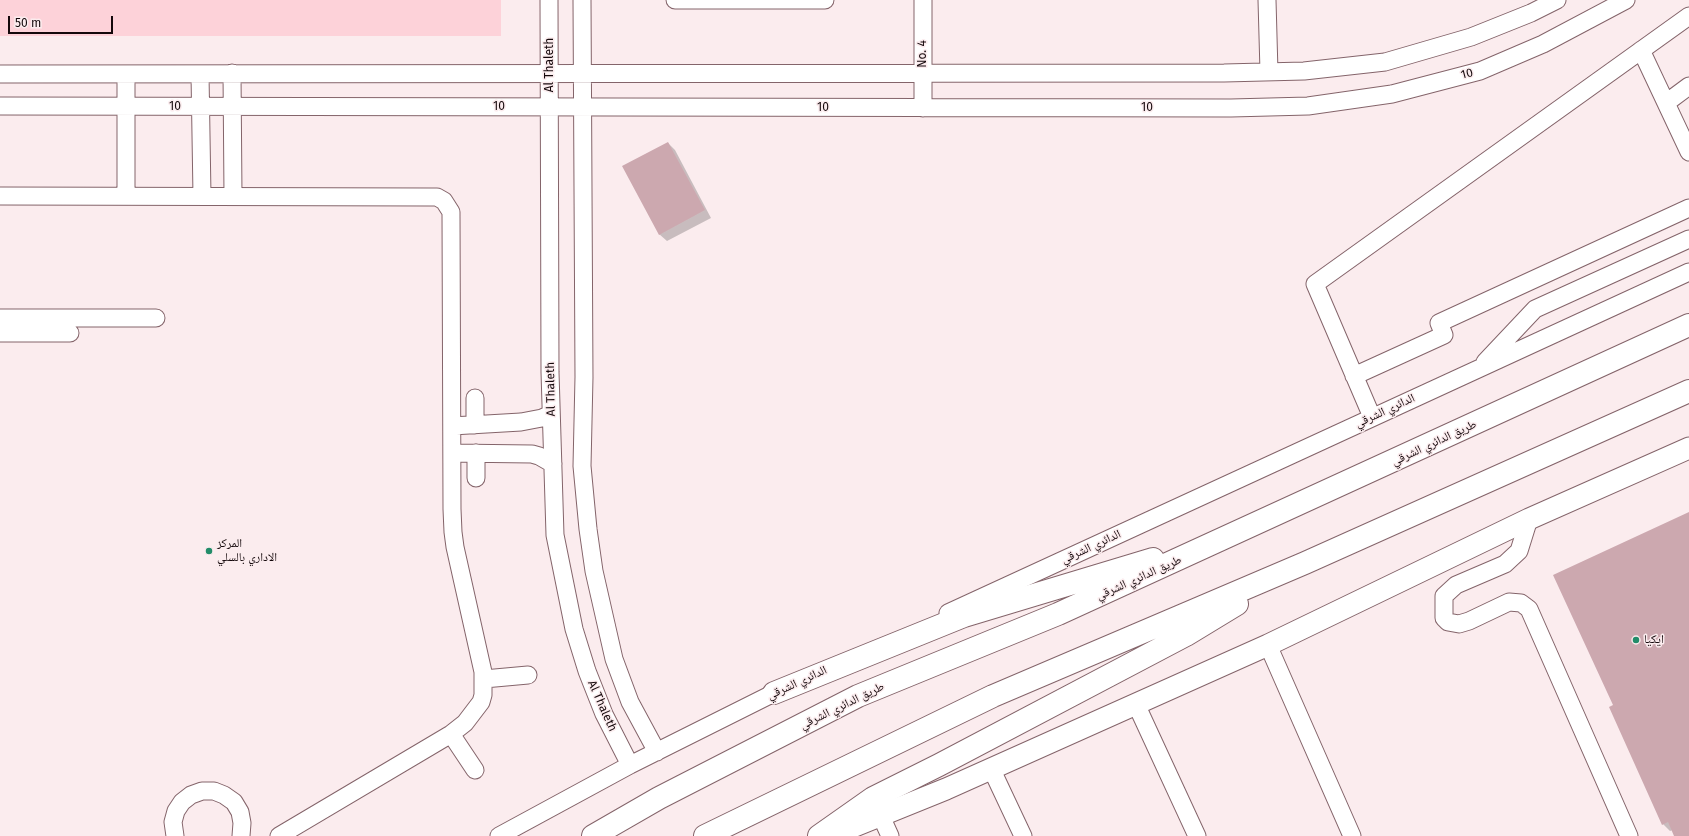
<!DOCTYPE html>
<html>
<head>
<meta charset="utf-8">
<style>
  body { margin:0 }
  #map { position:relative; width:1689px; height:836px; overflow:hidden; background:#fbecee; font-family:"Fira Sans",sans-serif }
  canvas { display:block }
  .scale { position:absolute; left:8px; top:16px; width:105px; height:18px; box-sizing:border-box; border:2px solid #14080b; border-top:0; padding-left:5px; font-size:12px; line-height:14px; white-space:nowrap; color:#14080b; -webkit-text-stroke:3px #fbecee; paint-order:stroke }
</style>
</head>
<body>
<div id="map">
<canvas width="1689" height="836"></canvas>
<div class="scale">50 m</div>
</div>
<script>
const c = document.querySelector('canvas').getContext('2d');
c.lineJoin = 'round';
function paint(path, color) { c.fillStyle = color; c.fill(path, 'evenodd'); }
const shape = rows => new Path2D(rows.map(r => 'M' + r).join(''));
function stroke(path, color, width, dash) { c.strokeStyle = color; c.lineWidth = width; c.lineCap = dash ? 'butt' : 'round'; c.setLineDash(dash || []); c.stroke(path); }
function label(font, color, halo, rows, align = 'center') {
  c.font = font + ' "Fira Sans","Noto Naskh Arabic",sans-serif'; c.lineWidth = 3; c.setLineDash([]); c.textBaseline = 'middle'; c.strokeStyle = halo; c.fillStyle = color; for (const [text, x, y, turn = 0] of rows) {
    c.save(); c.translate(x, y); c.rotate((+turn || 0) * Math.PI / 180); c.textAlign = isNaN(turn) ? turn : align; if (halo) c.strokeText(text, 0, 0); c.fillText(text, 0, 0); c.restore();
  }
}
paint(shape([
  [0,0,501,0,501,36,0,36]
]), '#fdd2d9');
paint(shape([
  [668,143,675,150,711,218,667,241,659,234],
  [1689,513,1689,836,1675,836,1673,830,1670,831,1663,824,1614,706]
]), '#0003');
paint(shape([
  [668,142,705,210,659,235,622,166],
  [1689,512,1689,836,1674,836,1668,822,1662,825,1609,707,1613,705,1553,575]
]), '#cca8af');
const minor = shape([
  [549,0,550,372,555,535,574,629,587,671,604,714,630,765],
  [582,0,584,377,582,466,588,529,594,571,614,659,630,702,657,752],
  [675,0,825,0],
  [1267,0,1269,72],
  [1641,50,1689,152],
  [232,73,233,196],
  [0,74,1224,73,1304,71,1385,62,1471,37,1531,13,1557,0],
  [200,74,202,196],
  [1666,103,1689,86],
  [0,106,1231,108,1308,106,1392,94,1480,71,1543,44,1626,0],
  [923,108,923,0],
  [0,196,431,197,437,197,444,201,451,212,452,509,453,532,455,547,483,672,483,695,481,702,465,723,451,734,279,836],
  [126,196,126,74],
  [0,318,156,318],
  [0,333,70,333],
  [1485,362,1535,309,1689,239],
  [1354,376,1444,335,1439,323,1689,208],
  [475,398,475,425],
  [1372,417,1315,284,1689,16],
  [452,426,521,422,542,418,551,414],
  [452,453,532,454,539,456,553,464],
  [476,453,476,478],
  [1529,519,1519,551,1505,564,1456,585,1444,596,1444,618,1448,622,1459,624,1469,621,1509,602,1521,603,1529,609,1629,836],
  [948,613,1689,272],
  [1268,645,1352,836],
  [484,679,528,675],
  [1136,704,1197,836],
  [451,734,475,770],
  [991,768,1023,836],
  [876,805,890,836],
  [175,836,173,822,176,811,182,802,191,795,202,791,214,791,224,795,234,802,240,812,242,823,241,836],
  [499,836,630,765,784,688]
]);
const major = shape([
  [830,836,946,789,1268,645,1529,519,1689,448]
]);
const highway = shape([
  [774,693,964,616,1153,559],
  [593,836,659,798,858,696,1058,614,1689,325],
  [705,836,993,696,1305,563,1689,391],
  [819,836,873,798,939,765,1186,635,1237,604]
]);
stroke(minor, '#84646a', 19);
stroke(major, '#84646a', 23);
stroke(highway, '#84646a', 24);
stroke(minor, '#fff', 17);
stroke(major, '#fff', 21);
stroke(highway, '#fff', 22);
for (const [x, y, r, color] of [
  [209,551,4,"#228c69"],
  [1636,640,4,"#228c69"]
]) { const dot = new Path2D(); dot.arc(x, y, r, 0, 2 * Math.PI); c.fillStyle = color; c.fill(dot); stroke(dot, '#fbecee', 1.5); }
label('12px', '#14080b', '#fbecee', [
  ["No. 4",923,54,-90],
  ["Al Thaleth",550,65,-90],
  ["10",1467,74,-15],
  ["10",175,107],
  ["10",499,107],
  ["10",823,108],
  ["10",1147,108],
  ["Al Thaleth",551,389,-91],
  ["الدائري الشرقي",1385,411,-25],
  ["طريق الدائري الشرقي",1434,443,-25],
  ["الدائري الشرقي",1091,547,-25],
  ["طريق الدائري الشرقي",1139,578,-24],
  ["الدائري الشرقي",797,683,-25],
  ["Al Thaleth",602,706,66],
  ["طريق الدائري الشرقي",842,706,-26]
]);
label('12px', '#14080b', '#fbecee', [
  ["المركز",217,544],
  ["الاداري بالسلي",217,558],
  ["ايكيا",1644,640]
], 'left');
</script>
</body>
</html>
